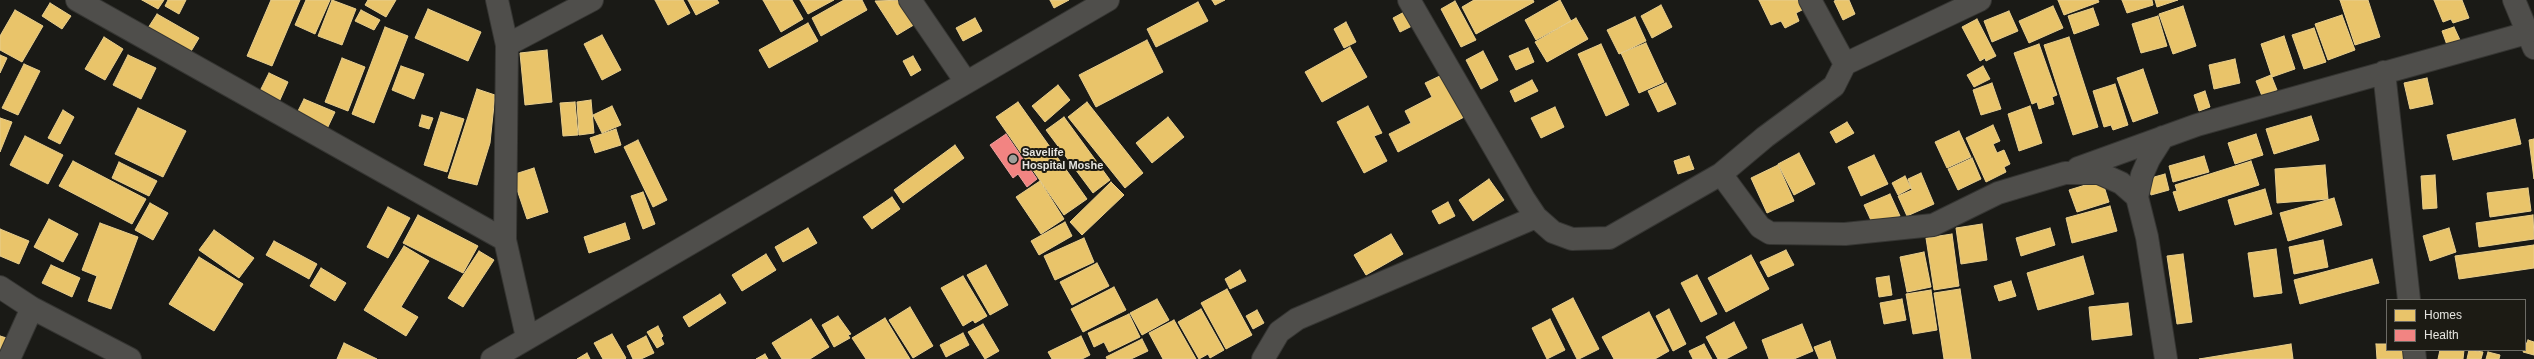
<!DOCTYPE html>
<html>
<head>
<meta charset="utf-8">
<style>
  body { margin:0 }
  #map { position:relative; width:2534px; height:359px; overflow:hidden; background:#1a1a16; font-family:Helvetica,sans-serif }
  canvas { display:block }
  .legend { position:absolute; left:2386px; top:299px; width:140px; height:52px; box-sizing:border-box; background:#1c1b14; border:1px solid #6c6b65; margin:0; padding:5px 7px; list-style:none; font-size:12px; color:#e5e4df }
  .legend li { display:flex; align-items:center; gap:8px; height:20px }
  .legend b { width:20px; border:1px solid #6c6b65 }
</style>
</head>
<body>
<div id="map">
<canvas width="2534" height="359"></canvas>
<ul class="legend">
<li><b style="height:11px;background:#e9c46a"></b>Homes</li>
<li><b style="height:11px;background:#f28482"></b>Health</li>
</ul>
</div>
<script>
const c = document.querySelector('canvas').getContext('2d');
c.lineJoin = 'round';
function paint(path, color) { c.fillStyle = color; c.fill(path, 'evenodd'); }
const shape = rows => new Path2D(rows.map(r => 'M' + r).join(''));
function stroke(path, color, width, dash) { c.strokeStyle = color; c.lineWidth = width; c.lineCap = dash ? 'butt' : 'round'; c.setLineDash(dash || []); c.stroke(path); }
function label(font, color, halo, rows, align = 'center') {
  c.font = font + ' Helvetica,sans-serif'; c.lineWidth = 4; c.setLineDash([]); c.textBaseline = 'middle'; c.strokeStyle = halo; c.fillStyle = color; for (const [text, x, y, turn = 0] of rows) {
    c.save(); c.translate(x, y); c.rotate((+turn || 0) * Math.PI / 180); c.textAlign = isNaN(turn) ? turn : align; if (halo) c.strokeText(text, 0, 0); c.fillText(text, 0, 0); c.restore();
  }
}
const homes = shape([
  [142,0,164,0,158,9,142,0],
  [168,0,186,0,179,14,165,6,168,0],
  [271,0,300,0,272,66,247,56,271,0],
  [306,0,330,0,315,34,295,25,306,0],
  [332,0,356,9,342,45,318,36,332,0],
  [368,0,396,0,386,17,365,5,368,0],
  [655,0,683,0,690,13,668,25,655,0],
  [688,0,717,0,719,3,696,15,688,0],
  [763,0,792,0,803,19,781,32,763,0],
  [800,0,834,0,808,14,800,0],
  [844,0,862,0,867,10,821,36,812,18,844,0],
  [903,0,917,23,897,35,875,1,903,0],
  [1050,0,1069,0,1054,8,1050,0],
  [1212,0,1225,0,1215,5,1212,0],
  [1474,0,1533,0,1534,2,1476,34,1462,7,1474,0],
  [1560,0,1571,21,1536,40,1525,20,1560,0],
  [1759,0,1799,0,1804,9,1796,13,1799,21,1785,28,1781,21,1771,25,1759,0],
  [1837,0,1849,0,1855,14,1843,20,1834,1,1837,0],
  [2058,0,2098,0,2099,2,2064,15,2058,0],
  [2122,0,2152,0,2153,5,2127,13,2122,0],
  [2155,0,2178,0,2157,7,2155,0],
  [2340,0,2368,0,2380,37,2355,45,2340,0],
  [2434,0,2462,0,2469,18,2453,23,2451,19,2443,22,2434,0],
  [1455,1,1476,40,1461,47,1441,9,1455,1],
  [1198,2,1208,21,1156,47,1147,29,1198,2],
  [50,3,71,16,62,29,42,16,50,3],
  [1661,5,1672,27,1652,38,1641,16,1661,5],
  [2053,6,2063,28,2029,43,2019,21,2053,6],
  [2183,6,2196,46,2173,54,2159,14,2183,6],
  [2093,8,2099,25,2074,34,2068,16,2093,8],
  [428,9,481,32,468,61,415,38,428,9],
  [15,10,43,26,22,62,0,50,0,36,15,10],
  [361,10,380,20,374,30,355,21,361,10],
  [1406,11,1414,25,1400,32,1393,18,1406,11],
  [2009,11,2018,31,1992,42,1984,21,2009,11],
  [157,14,199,38,190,53,148,28,157,14],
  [2342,15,2355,50,2328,60,2315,24,2342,15],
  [2158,16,2167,46,2141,53,2132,24,2158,16],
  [1635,17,1646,41,1619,54,1607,30,1635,17],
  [975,18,982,31,963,41,956,28,975,18],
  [1576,18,1588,39,1547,62,1535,42,1576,18],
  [1977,19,1996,56,1986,61,1985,58,1980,61,1962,27,1977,19],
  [1346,22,1356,42,1344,48,1334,29,1346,22],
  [808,23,818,41,769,68,759,50,808,23],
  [385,27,408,36,374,123,352,114,385,27],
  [2454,27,2460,40,2447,45,2442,31,2454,27],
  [2314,28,2326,62,2304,69,2292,35,2314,28],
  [602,35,621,70,602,80,584,44,602,35],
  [2284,36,2295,69,2272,77,2261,44,2284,36],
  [104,37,123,49,105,80,85,69,104,37],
  [2069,37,2098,127,2073,135,2044,45,2069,37],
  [1147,40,1163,72,1096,107,1079,75,1147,40],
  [1646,43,1664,82,1639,93,1621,53,1646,43],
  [1601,44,1629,105,1606,116,1578,54,1601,44],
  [2039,44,2057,95,2052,97,2054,104,2039,109,2037,102,2032,104,2014,53,2039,44],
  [1350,47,1367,77,1322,102,1305,72,1350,47],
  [1528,48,1534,62,1516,70,1509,56,1528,48],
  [547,50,552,102,525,105,520,53,547,50],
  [1483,51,1498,80,1481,89,1466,60,1483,51],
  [0,55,7,58,0,73,0,55],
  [128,55,156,68,141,99,113,85,128,55],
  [913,56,921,70,911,76,903,61,913,56],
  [342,58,365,67,348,111,325,102,342,58],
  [2235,59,2240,83,2214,89,2209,65,2235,59],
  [24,64,40,71,18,115,2,108,24,64],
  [401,66,424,74,414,99,392,90,401,66],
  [1983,66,1990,79,1974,87,1967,75,1983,66],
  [2143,69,2158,113,2133,122,2117,78,2143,69],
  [269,73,288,82,279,102,259,93,269,73],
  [1444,74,1466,116,1398,152,1389,134,1411,123,1405,111,1432,97,1425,83,1444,74],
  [2271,75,2277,90,2262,96,2256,81,2271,75],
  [2427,78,2433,104,2410,109,2404,83,2427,78],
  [1532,80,1538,91,1515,102,1510,91,1532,80],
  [1666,83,1676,104,1658,112,1648,91,1666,83],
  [1992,83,2001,109,1981,115,1973,90,1992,83],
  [2115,84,2128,125,2113,130,2111,125,2104,127,2093,91,2115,84],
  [1058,85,1070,100,1045,122,1032,106,1058,85],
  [477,89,495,95,490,143,477,185,448,178,477,89],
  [2205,91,2210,107,2199,111,2194,95,2205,91],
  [304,99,335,112,326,131,295,117,304,99],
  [591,100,594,133,579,135,577,102,591,100],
  [575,102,578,135,563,136,560,103,575,102],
  [1018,102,1087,199,1064,215,996,117,1018,102],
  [1087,102,1143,173,1125,188,1068,117,1087,102],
  [612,106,621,125,602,133,593,115,612,106],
  [1368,106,1382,133,1374,136,1387,161,1364,173,1337,122,1368,106],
  [2030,106,2042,143,2019,151,2008,114,2030,106],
  [1555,107,1564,127,1541,138,1531,118,1555,107],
  [138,108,186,131,163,177,115,154,138,108],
  [63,110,74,117,60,144,48,138,63,110],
  [441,112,464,119,447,172,424,165,441,112],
  [422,115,433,118,429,129,419,126,422,115],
  [2311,116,2319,140,2274,154,2266,129,2311,116],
  [1064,117,1110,180,1093,193,1046,130,1064,117],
  [1168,117,1184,137,1152,163,1136,143,1168,117],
  [0,118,12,122,0,152,0,118],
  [2515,119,2521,144,2453,160,2447,135,2515,119],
  [1847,122,1854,133,1836,143,1830,132,1847,122],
  [1993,125,2000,141,1993,144,1997,153,2004,150,2010,164,2004,167,2006,172,1986,182,1966,138,1993,125],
  [616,129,621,145,595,153,590,138,616,129],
  [1959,131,1971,157,1947,168,1935,142,1959,131],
  [2256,134,2263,155,2235,164,2228,143,2256,134],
  [25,136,63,155,48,184,10,165,25,136],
  [2534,139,2534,179,2529,140,2534,139],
  [638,140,667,200,653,207,624,147,638,140],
  [955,145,964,158,903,203,894,190,955,145],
  [1799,153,1815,184,1794,195,1778,164,1799,153],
  [1874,155,1888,184,1861,196,1848,167,1874,155],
  [1689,156,1694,169,1678,174,1674,161,1689,156],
  [2204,156,2209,172,2173,182,2169,166,2204,156],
  [1972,158,1981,179,1958,190,1948,169,1972,158],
  [73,161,146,199,132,224,59,186,73,161],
  [2251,161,2259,185,2179,211,2173,192,2177,191,2175,185,2251,161],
  [119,162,157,181,149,196,112,178,119,162],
  [1778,165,1794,201,1767,213,1751,178,1778,165],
  [2325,165,2328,199,2277,203,2275,169,2325,165],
  [534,168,548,212,527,219,512,175,534,168],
  [1921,173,1934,204,1907,216,1898,196,1912,190,1908,179,1921,173],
  [2165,174,2169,190,2151,195,2147,179,2165,174],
  [2435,175,2437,208,2423,209,2421,176,2435,175],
  [1905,176,1911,188,1898,195,1892,183,1905,176],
  [1489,179,1504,200,1473,221,1459,200,1489,179],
  [2102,180,2109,202,2077,212,2069,190,2102,180],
  [1040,181,1064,219,1041,234,1016,197,1040,181],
  [1111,182,1124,195,1082,235,1070,222,1111,182],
  [2528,188,2531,211,2490,217,2487,193,2528,188],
  [2265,189,2272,214,2235,225,2228,200,2265,189],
  [643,192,655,224,643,229,631,196,643,192],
  [1890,194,1900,216,1874,227,1864,205,1890,194],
  [892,197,900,209,872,229,863,217,892,197],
  [2334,198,2342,225,2288,241,2280,213,2334,198],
  [1448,202,1455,216,1439,224,1432,211,1448,202],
  [150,203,168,213,153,240,135,230,150,203],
  [2110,206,2117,231,2072,243,2066,218,2110,206],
  [388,207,410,218,388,258,367,247,388,207],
  [418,215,478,246,463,273,403,243,418,215],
  [2533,215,2534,239,2479,247,2476,223,2533,215],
  [49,219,78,234,63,262,34,247,49,219],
  [1065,222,1072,236,1039,255,1031,241,1065,222],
  [100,223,138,237,111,309,88,301,97,276,82,270,100,223],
  [625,223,630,239,589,253,584,237,625,223],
  [1982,224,1987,260,1961,264,1956,228,1982,224],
  [808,228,817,243,783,262,775,247,808,228],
  [2050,228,2055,245,2021,256,2016,238,2050,228],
  [2449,228,2456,252,2430,261,2423,236,2449,228],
  [0,229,29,241,19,264,0,256,0,229],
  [214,230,254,258,239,278,199,250,214,230],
  [1391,234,1403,254,1366,275,1354,255,1391,234],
  [1952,234,1959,286,1934,290,1926,238,1952,234],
  [1084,238,1094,262,1055,280,1044,256,1084,238],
  [2323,240,2328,267,2294,274,2289,247,2323,240],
  [274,241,317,264,309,279,266,255,274,241],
  [2534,245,2534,268,2459,279,2455,256,2534,245],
  [404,246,429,261,401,307,418,317,406,336,364,310,404,246],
  [2276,249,2282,293,2254,297,2248,253,2276,249],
  [1786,250,1794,265,1768,277,1760,262,1786,250],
  [479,251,494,260,463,307,448,298,479,251],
  [1924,252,1931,287,1907,292,1900,257,1924,252],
  [766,254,776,270,742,291,732,275,766,254],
  [2183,254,2192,322,2177,324,2167,256,2183,254],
  [1751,255,1769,289,1726,312,1708,278,1751,255],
  [2083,256,2094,294,2038,310,2027,273,2083,256],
  [199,257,243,284,214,331,169,304,199,257],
  [2372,259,2379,283,2300,304,2294,280,2372,259],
  [1097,263,1109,286,1072,305,1060,282,1097,263],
  [51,265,80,278,72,297,42,283,51,265],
  [986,265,1008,305,990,315,967,275,986,265],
  [321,268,346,283,335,301,310,286,321,268],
  [1240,270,1246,281,1230,289,1225,279,1240,270],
  [1697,275,1717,314,1701,322,1681,283,1697,275],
  [963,276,987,316,975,323,973,320,963,326,941,288,963,276],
  [1889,276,1892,295,1879,297,1876,278,1889,276],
  [2011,281,2016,296,1999,301,1994,286,2011,281],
  [1114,287,1126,310,1083,332,1071,309,1114,287],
  [1227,289,1252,335,1226,349,1201,303,1227,289],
  [1960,289,1971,359,1944,359,1934,293,1960,289],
  [1931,290,1937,330,1913,334,1906,294,1931,290],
  [720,294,726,303,689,327,683,317,720,294],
  [1573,298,1599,349,1579,359,1577,359,1552,309,1573,298],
  [1157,299,1169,320,1142,335,1130,313,1157,299],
  [1902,299,1906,320,1884,324,1880,303,1902,299],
  [2128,303,2132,335,2092,340,2089,307,2128,303],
  [910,307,933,346,913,358,889,320,910,307],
  [1201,309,1224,350,1210,358,1208,354,1199,359,1178,322,1201,309],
  [1669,309,1686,344,1673,351,1656,316,1669,309],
  [1257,310,1264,323,1253,329,1246,316,1257,310],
  [1649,312,1669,351,1655,359,1614,359,1602,337,1649,312],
  [1129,314,1140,337,1109,352,1104,342,1094,347,1088,333,1129,314],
  [838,316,851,334,848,335,850,338,834,347,822,325,838,316],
  [885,318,910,359,866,359,852,338,885,318],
  [811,319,829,347,810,359,782,359,772,343,811,319],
  [1550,319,1565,350,1547,359,1532,328,1550,319],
  [1174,320,1196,359,1163,359,1149,333,1174,320],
  [1734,322,1747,348,1726,359,1718,359,1706,337,1734,322],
  [983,324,999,351,985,359,968,332,983,324],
  [1802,324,1813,351,1794,359,1769,359,1762,340,1802,324],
  [658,326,663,336,661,338,664,344,657,348,647,332,658,326],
  [963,333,969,345,946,357,940,345,963,333],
  [612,334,626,358,625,359,603,359,594,343,612,334],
  [0,336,10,339,0,357,0,336],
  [646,336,654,353,641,359,633,359,627,346,646,336],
  [1081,336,1090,355,1082,359,1052,359,1048,352,1081,336],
  [1142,339,1148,351,1131,359,1107,359,1106,357,1142,339],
  [2528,340,2534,342,2534,355,2523,352,2528,340],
  [1830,341,1836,359,1819,359,1814,347,1830,341],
  [344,343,377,359,337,359,344,343],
  [1704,344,1712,359,1693,359,1689,351,1704,344],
  [2291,344,2293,359,2199,359,2291,344],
  [2376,344,2387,344,2387,350,2404,350,2404,359,2377,359,2376,344],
  [2440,350,2464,350,2463,359,2438,359,2440,350],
  [2469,350,2483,352,2481,359,2467,359,2469,350],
  [2488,352,2500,355,2499,359,2486,359,2488,352],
  [587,353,590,359,577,359,587,353],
  [765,354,768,359,756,359,765,354]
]);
paint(homes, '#e9c46a');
stroke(homes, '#e8ce8d', 1);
const health = shape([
  [1006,134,1037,179,1027,187,1018,174,1013,178,990,145,1006,134]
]);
paint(health, '#f28482');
stroke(health, '#eea19e', 1);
const street = shape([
  [77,0,505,240],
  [497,0,507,45,505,240,527,337],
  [910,0,966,82],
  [1409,0,1524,199,1536,217,1553,232,1572,239,1609,238,1721,174,1765,137,1834,86,1845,64,1980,0],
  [1810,0,1845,64],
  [2514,0,2534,48],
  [507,45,592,0],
  [2384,72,2409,300],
  [2078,168,2197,125,2527,33],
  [1721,174,1760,227,1770,233,1845,234,1933,225,1998,193,2065,173,2099,173,2121,183,2137,197,2147,237,2166,359],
  [2137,197,2142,175,2149,159,2163,137],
  [0,287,32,308,130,359],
  [2414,350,2415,359],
  [9,359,32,308],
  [492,359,1108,0],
  [1263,359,1279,332,1297,319,1536,217]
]);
stroke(street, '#353532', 24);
stroke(street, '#4f4e4b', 22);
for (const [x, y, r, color] of [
  [1013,159,5,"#9e9d99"]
]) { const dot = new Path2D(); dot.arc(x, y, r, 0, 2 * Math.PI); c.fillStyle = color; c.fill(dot); stroke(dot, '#1c1b14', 1.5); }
label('bold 11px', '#e5e4df', '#1c1b14', [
  ["Savelife",1022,153],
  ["Hospital Moshe",1022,166]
], 'left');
</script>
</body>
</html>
